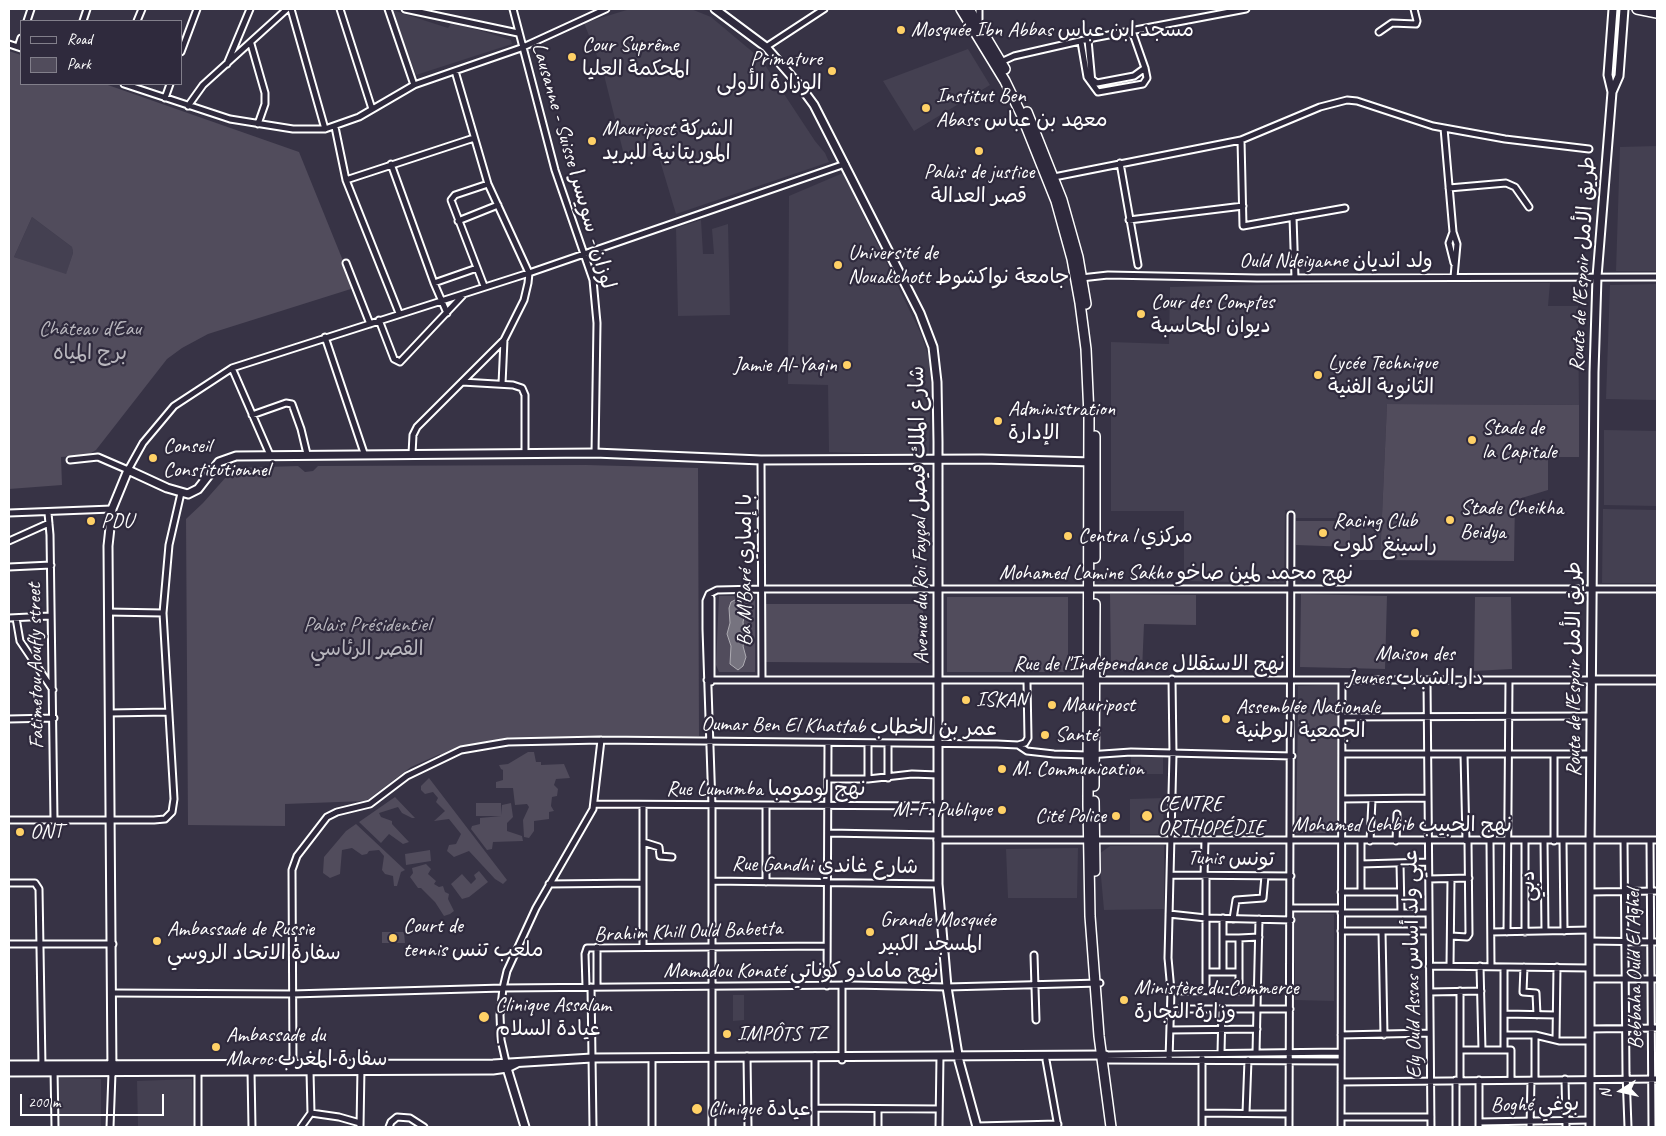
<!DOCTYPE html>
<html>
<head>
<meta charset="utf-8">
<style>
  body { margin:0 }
  #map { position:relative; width:1666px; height:1136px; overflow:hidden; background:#373345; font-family:Caveat,sans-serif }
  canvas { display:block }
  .frame { position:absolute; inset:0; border:10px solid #fff; pointer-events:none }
  .legend { position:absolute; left:20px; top:20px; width:162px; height:65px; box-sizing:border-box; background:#2f2a3d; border:1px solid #827f8b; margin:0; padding:6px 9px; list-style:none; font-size:15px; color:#fff }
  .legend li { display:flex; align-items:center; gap:10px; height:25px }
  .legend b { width:25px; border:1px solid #827f8b }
  .north { position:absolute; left:1596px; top:1066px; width:50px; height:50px; -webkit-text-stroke:4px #2f2a3d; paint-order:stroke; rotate:260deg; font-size:14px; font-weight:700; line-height:20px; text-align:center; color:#fff }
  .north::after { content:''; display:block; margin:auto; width:18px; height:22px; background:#fff; clip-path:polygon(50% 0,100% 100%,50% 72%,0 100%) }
  .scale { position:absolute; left:20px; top:1094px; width:144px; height:22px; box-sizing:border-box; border:2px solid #fff; border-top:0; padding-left:6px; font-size:15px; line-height:18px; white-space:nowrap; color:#fff; -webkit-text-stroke:4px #2f2a3d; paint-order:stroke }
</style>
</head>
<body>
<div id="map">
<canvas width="1666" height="1136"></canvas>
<div class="frame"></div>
<ul class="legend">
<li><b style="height:6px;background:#2f2a3d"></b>Road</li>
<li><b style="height:14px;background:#514c5c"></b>Park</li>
</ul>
<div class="north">N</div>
<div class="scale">200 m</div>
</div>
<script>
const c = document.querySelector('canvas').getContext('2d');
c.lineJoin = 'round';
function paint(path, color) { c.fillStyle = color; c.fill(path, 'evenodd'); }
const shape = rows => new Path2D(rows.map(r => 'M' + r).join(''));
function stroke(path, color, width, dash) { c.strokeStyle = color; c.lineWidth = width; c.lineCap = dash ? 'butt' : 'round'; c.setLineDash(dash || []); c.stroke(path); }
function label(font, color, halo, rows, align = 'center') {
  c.font = font + ' Caveat,"Playpen Sans Arabic",sans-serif'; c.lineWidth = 4.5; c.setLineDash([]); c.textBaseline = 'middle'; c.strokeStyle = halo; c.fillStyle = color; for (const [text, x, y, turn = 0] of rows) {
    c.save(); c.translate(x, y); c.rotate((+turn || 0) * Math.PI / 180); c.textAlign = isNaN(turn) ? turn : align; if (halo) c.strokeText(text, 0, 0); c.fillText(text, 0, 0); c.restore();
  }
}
paint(shape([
  [630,9,691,9,711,17,761,59,815,141,825,153,829,162,676,214,658,154,626,163,603,71,584,23],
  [392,10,448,28,452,22,511,40,512,44,416,75],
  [968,49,990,85,914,131,883,81],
  [1657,146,1657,271,1616,271,1620,147],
  [843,173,921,334,931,364,929,455,829,452,828,385,788,384,789,196],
  [32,217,72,247,73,253,66,275,14,257],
  [701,220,703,254,714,254,712,229,728,224,730,315,678,316,676,228],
  [1398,282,1550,283,1548,306,1578,306,1579,405,1387,404,1380,560,1350,560,1350,518,1295,518,1295,509,1285,510,1284,583,1184,581,1184,511,1111,511,1111,342,1169,344,1170,287],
  [1657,284,1657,400,1606,399,1610,285],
  [1604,430,1657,431,1657,506,1604,505],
  [1603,509,1657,510,1657,583,1602,583],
  [1338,684,1339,713,1298,712,1298,686],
  [1131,754,1163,756,1163,774,1131,774],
  [1163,798,1164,834,1130,834,1130,799],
  [1164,845,1164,909,1104,910,1099,854,1110,846],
  [1078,848,1077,898,1008,898,1006,849],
  [1295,913,1334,914,1334,1001,1295,1000],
  [733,995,744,995,744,1020,733,1021],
  [58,1078,101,1079,101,1127,58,1127],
  [192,1079,193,1127,138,1127,137,1081]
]), '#444051');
paint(shape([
  [9,51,21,55,21,84,105,84,299,152,354,288,208,334,182,348,167,359,96,450,88,455,61,457,62,485,9,489],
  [32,217,72,247,73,253,66,274,14,257],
  [1387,404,1579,405,1579,457,1548,457,1548,490,1515,500,1514,561,1380,560],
  [586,465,698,468,699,736,509,737,469,746,441,757,440,754,411,767,366,801,285,804,285,826,188,825,186,519,203,503,234,468,298,466,305,472,313,471,318,466],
  [1296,521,1350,521,1350,547,1296,545],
  [1110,594,1196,595,1196,625,1144,624,1142,671,1111,670],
  [1301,594,1387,596,1385,669,1300,667],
  [719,596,755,596,755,672,719,672,716,665],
  [947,597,1068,597,1068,672,947,672],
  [1475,597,1511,597,1512,669,1474,671],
  [766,604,923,604,924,663,766,662],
  [1298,712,1339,713,1338,833,1296,833],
  [528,752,534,752,536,762,541,762,541,765,564,764,570,778,556,779,554,785,558,789,557,796,552,797,551,806,554,811,549,812,549,819,534,821,534,831,529,838,524,837,523,820,529,807,527,804,515,805,513,788,496,788,496,782,503,780,503,770,501,769,499,765,508,764],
  [429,778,507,880,503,884,495,879,469,851,454,857,447,851,449,845,456,844,461,834,449,819,434,821,445,811,436,802,438,798,433,792,425,794,421,790,421,786],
  [395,797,415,818,412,818,402,813,398,807,379,813,381,817,392,821,392,824,409,842,403,844,389,834,381,843,359,822],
  [476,803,501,803,501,815,502,805,511,803,513,817,507,823,507,831,522,836,523,841,493,842,492,849,487,850,471,829,472,826,480,824,480,818,501,816,476,816],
  [356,824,405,870,401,872,397,886,394,886,393,876,385,874,382,870,384,856,379,850,369,851,367,854,362,855,352,848,342,850,340,874,330,878,323,873,324,857,346,831],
  [430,850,431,861,406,865,405,854],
  [426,864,431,869,428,874,436,881,434,884,439,887,443,886,445,892,449,894,448,899,454,911,450,914,444,916,435,902,421,888,418,888,410,877,413,873,412,868],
  [479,871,488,882,469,897,462,899,451,884,462,874,471,884,476,879,474,875],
  [382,932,404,932,405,943,382,943]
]), '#514c5c');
const water = shape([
  [737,599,744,604,746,611,743,622,745,640,743,646,746,657,743,666,738,670,730,664,731,646,727,634,730,623,729,608,731,602,737,599]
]);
paint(water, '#76737f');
stroke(water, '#adabb2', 1);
const street = shape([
  [291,9,325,129],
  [340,9,372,109],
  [388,9,414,85],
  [405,9,518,33],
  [513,9,555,170,593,280,597,323,595,453],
  [979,9,979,22],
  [27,21,31,9],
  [83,21,87,9],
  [137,21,142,9],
  [1379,32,1392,23,1416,24,1417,21,1414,9],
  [1088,40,1092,83],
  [1081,42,1087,77,1098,92,1143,84,1147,78,1145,68,1132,31],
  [9,44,21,48],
  [251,44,265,93,265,104,258,124],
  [18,47,21,38],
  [766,47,824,9],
  [181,52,197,9],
  [1001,62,1014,56,1093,38,1246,9],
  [227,64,250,9],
  [1093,80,1097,83,1134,76,1145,68],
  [124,84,230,119,293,129,325,129,359,117,414,85,521,48,606,9],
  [165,98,170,84],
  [188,106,203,85,287,9],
  [335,127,346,180,399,313],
  [1444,128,1453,232,1457,244,1454,277],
  [1241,140,1243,226,1345,208],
  [1120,163,1138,265],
  [391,164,434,283,447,313],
  [1054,177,1241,140,1320,107,1347,100,1357,101,1433,126,1505,139,1589,149],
  [346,180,474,138],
  [1449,188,1506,183,1515,187,1529,207],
  [1293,217,1295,278],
  [1129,220,1243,206],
  [458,221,498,205],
  [1453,232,1449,243,1454,263],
  [346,263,370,324],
  [1081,278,1108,275,1257,278,1657,277],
  [434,283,477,268],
  [484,286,451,200,455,195,488,184],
  [379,320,394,359,400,362,464,294],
  [325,337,364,453],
  [232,368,270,455],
  [462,382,513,385,522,388,525,395,525,453],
  [502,384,504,340],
  [252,415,286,403,292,404,301,429,307,454],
  [412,454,413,435,417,427,504,340,524,300,528,283,529,273,488,184,455,71],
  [70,460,98,457,128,470,143,443,174,406,232,368,529,273,845,164],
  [761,460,762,679],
  [9,513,112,509],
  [48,513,50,535,54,819],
  [9,541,49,523],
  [9,567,51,565],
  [709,594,717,590,761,589,1657,589],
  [709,594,706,601,706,629,712,806,712,1127],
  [709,594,711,598,711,682],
  [108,612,163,613],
  [9,618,50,616],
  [16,618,20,641,53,690],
  [707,680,1591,680],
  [1427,681,1431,1127],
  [109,713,168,712],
  [1342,717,1591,716],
  [9,719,54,718],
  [868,744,868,779],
  [1018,745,1025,743,1028,738,1027,682],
  [1342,754,1590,754],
  [1464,754,1466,841],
  [888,778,888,744],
  [828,779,868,779,912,774,938,775],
  [1342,799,1428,798],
  [595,804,937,806],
  [9,820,154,820,165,819,172,812,174,799,163,613,169,545,181,493],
  [828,833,937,835],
  [937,840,1657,840],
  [1624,840,1626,1073,1628,1127],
  [1650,840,1652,1127],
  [1361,841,1361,892],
  [1370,841,1372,800],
  [1396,841,1397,814],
  [1490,841,1491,966],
  [1544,841,1545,931],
  [1554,841,1554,754],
  [1563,841,1564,931],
  [643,842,659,847,660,856,672,857],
  [1400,863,1401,913],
  [1361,864,1428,862],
  [1171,875,1291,876],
  [1204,876,1205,840],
  [1429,879,1469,878],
  [712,881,938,884],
  [766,882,766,806],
  [9,883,35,883,39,889,42,1066],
  [549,884,642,883],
  [1341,892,1400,892],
  [1590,892,1657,891],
  [1291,908,1341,908],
  [1341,913,1429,913],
  [1169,914,1206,918,1291,920],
  [1233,919,1236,900,1263,898,1265,876],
  [1341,931,1429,931],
  [1382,931,1384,1035],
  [1491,932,1590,930],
  [1507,932,1509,680],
  [1525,932,1525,841],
  [1451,936,1467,937,1469,934,1468,841],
  [1223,938,1239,938],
  [1590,941,1657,942],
  [9,944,113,944],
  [643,946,643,806],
  [597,947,597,987],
  [1034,955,1036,1020],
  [1429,966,1590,968],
  [1450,966,1451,879],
  [1480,966,1482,1050],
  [1504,967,1504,1050],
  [1524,967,1523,992,1536,993,1537,1015],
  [1206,972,1239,972],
  [1223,972,1223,918],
  [1590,979,1657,979],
  [827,986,828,743],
  [586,987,585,954,587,948,827,946],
  [591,987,593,1127],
  [1171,991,1258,990],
  [1206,991,1206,876],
  [1239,991,1239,938,1259,937],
  [1430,992,1481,991],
  [112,993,292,994,503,988,852,985,947,987,1100,983],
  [1170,1009,1290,1009],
  [1505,1014,1556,1015],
  [1590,1029,1657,1028],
  [1170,1030,1257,1029],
  [1341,1035,1430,1033],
  [1505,1035,1535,1035,1560,1041,1590,1041],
  [1535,1035,1535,1080],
  [1556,1039,1557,967],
  [1460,1050,1511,1050,1511,1080],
  [1221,1053,1222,1010],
  [1256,1053,1259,919],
  [1106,1055,1341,1052],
  [747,1056,748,1127],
  [815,1056,815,1127],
  [1202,1058,1202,1127],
  [652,1059,652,1127],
  [842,1060,842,985],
  [1046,1060,1058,1127],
  [1106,1060,1341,1061],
  [1169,1060,1171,991,1168,958,1173,754,1172,679],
  [506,1062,501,1040,500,1015,503,988,507,971,536,908,593,809,601,740],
  [293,1063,292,870,297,856,327,817,337,812,370,804,407,776,461,750,508,742,601,740,997,744,1018,745,1027,751,1054,754,1088,755,1131,752,1292,756],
  [54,1070,55,1127],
  [198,1071,198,1127],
  [251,1071,252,1127],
  [1565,1079,1566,1127],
  [1456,1080,1456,1127],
  [1460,1080,1460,991],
  [1479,1080,1479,1127],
  [1341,1082,1657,1079],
  [815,1108,939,1109],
  [311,1113,339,1117,360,1123],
  [1202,1113,1289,1114],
  [1246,1113,1248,1060],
  [1341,1117,1431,1117],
  [1479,1122,1590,1120],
  [977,1126,1058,1124],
  [110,1127,112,1073],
  [301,1127,311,1113,310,1071],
  [360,1127,361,1068],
  [389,1127,391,1122,397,1117,410,1118,424,1127],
  [878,1127,878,1109],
  [939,1127,940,1056],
  [1289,1127,1291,515],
  [1341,1127,1342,680],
  [1530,1127,1531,1080]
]);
const secondary = shape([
  [715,9,766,47,800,86,814,105,920,313,933,347,937,382,938,442,938,884,947,987,959,1061,977,1127],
  [1612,92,1619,76,1624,9],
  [1591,680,1657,680],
  [9,1065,493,1064,592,1058,1105,1055],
  [506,1065,525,1127],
  [9,1072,493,1070,507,1068,517,1063],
  [112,1073,108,546,112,509,128,470,167,488,188,494,198,489,219,462,236,456,595,453,761,460,982,459,1093,462],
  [1590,1127,1590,841,1594,372,1597,277,1612,92,1608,75,1613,9]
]);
const highway = shape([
  [961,9,1005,81,1022,116,1056,201,1072,259,1080,303,1086,349,1089,416,1088,805,1090,916,1099,1036,1111,1127],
  [969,9,1005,69],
  [1637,9,1657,13],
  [1027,112,1062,200,1078,257,1086,304],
  [1095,436,1095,558],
  [1094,786,1095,604],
  [1094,801,1095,871]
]);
stroke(street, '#fff', 9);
stroke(secondary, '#fff', 11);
stroke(highway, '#fff', 12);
stroke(street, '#2f2a3d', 5);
stroke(secondary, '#2f2a3d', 7);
stroke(highway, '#2f2a3d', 9);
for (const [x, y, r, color] of [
  [901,30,5,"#ffd166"],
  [572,57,5,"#ffd166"],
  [832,71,5,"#ffd166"],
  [926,108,5,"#ffd166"],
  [592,141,5,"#ffd166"],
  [979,151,5,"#ffd166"],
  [838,265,5,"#ffd166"],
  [1141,314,5,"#ffd166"],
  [847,365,5,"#ffd166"],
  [1318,375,5,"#ffd166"],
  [998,421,5,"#ffd166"],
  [1472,440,5,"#ffd166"],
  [153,458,5,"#ffd166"],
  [1450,520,5,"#ffd166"],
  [91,521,5,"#ffd166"],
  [1323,533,5,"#ffd166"],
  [1068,536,5,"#ffd166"],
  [1415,633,5,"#ffd166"],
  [966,700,5,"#ffd166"],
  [1052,705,5,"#ffd166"],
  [1226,719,5,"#ffd166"],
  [1045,735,5,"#ffd166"],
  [1002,769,5,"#ffd166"],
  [1002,810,5,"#ffd166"],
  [1116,816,5,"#ffd166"],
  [1147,816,6,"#ffd166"],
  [20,832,5,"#ffd166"],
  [870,932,5,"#ffd166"],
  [393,938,5,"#ffd166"],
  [157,941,5,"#ffd166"],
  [1124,1000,5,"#ffd166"],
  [484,1017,6,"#ffd166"],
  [727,1034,5,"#ffd166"],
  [216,1047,5,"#ffd166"],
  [697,1109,6,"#ffd166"]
]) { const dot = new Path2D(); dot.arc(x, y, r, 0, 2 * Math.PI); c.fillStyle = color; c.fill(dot); stroke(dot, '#2f2a3d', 2); }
label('21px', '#fff', '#2f2a3d', [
  ["Mosquée Ibn Abbas مسجد ابن عباس",911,30],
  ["Cour Suprême",582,45],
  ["المحكمة العليا",582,69],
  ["Primature",822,59,"right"],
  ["الوزارة الأولى",822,83,"right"],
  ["Institut Ben",936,96],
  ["Abass معهد بن عباس",936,120],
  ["Mauripost الشركة",602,129],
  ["الموريتانية للبريد",602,153],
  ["Palais de justice",979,172,"center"],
  ["قصر العدالة",979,196,"center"],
  ["Université de",848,253],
  ["Nouakchott جامعة نواكشوط",848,277],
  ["Cour des Comptes",1151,302],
  ["ديوان المحاسبة",1151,326],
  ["Lycée Technique",1328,363],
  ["الثانوية الفنية",1328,387],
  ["Jamie Al-Yaqin",837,365,"right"],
  ["Administration",1008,409],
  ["الإدارة",1008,433],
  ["Stade de",1482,428],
  ["la Capitale",1482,452],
  ["Conseil",163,446],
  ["Constitutionnel",163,470],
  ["Stade Cheikha",1460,508],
  ["Beidya",1460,532],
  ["PDU",101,521],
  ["Racing Club",1333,521],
  ["راسينغ كلوب",1333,545],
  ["Centra l مركزي",1078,536],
  ["Maison des",1415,654,"center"],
  ["Jeunes دار الشباب",1415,678,"center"],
  ["ISKAN",976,700],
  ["Mauripost",1062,705],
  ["Assemblée Nationale",1236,707],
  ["الجمعية الوطنية",1236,731],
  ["Santé",1055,735],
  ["M. Communication",1012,769],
  ["CENTRE",1158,804],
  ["ORTHOPÉDIE",1158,828],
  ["M. F. Publique",992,810,"right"],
  ["Cité Police",1106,816,"right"],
  ["ONT",30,832],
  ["Grande Mosquée",880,920],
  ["المسجد الكبير",880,944],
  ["Court de",403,926],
  ["tennis ملعب تنس",403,950],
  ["Ambassade de Russie",167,929],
  ["سفارة الاتحاد الروسي",167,953],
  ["Ministère du Commerce",1134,988],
  ["وزارة التجارة",1134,1012],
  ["Clinique Assalam",495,1005],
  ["عيادة السلام",495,1029],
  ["IMPÔTS TZ",737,1034],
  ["Ambassade du",226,1035],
  ["Maroc سفارة المغرب",226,1059],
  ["Clinique عيادة",708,1109]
], 'left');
label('21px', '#fff', '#2f2a3d', [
  ["Lausanne - Suisse لوزان - سويسرا",573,166,74],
  ["Ould Ndeiyanne ولد انديان",1336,261],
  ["Route de l’Espoir طريق الأمل",1583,264,-87],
  ["Avenue du Roi Fayçal شارع الملك فيصل",920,515,-91],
  ["Ba M'Baré با إمباري",745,570,-90],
  ["Mohamed Lamine Sakho نهج محمد لمين صاخو",1176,573],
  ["Rue de l'Indépendance نهج الاستقلال",1149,664],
  ["Fatimetou Aoufly street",36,666,-91],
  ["Route de l’Espoir طريق الأمل",1574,669,-90],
  ["Oumar Ben El Khattab عمر بن الخطاب",849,727,1],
  ["Rue Lumumba نهج لومومبا",766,789],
  ["Mohamed Lehbib نهج الحبيب",1402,825],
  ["Tunis تونس",1231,859,1],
  ["Rue Gandhi شارع غاندي",825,866,1],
  ["دبي",1528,886,-90],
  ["Brahim Khill Ould Babetta",688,932,-2],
  ["Ely Ould Assas علي ولد أساس",1413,964,-91],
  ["Bebbaha Ould El Aghel",1635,969,-91],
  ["Mamadou Konaté نهج مامادو كوناتي",801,971],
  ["Boghé بوغي",1535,1105,-1]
]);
label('21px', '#b9b7be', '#2f2a3d', [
  ["Château d'Eau",90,329],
  ["برج المياه",90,353],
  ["Palais Présidentiel",367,625],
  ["القصر الرئاسي",367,649]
]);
</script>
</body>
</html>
